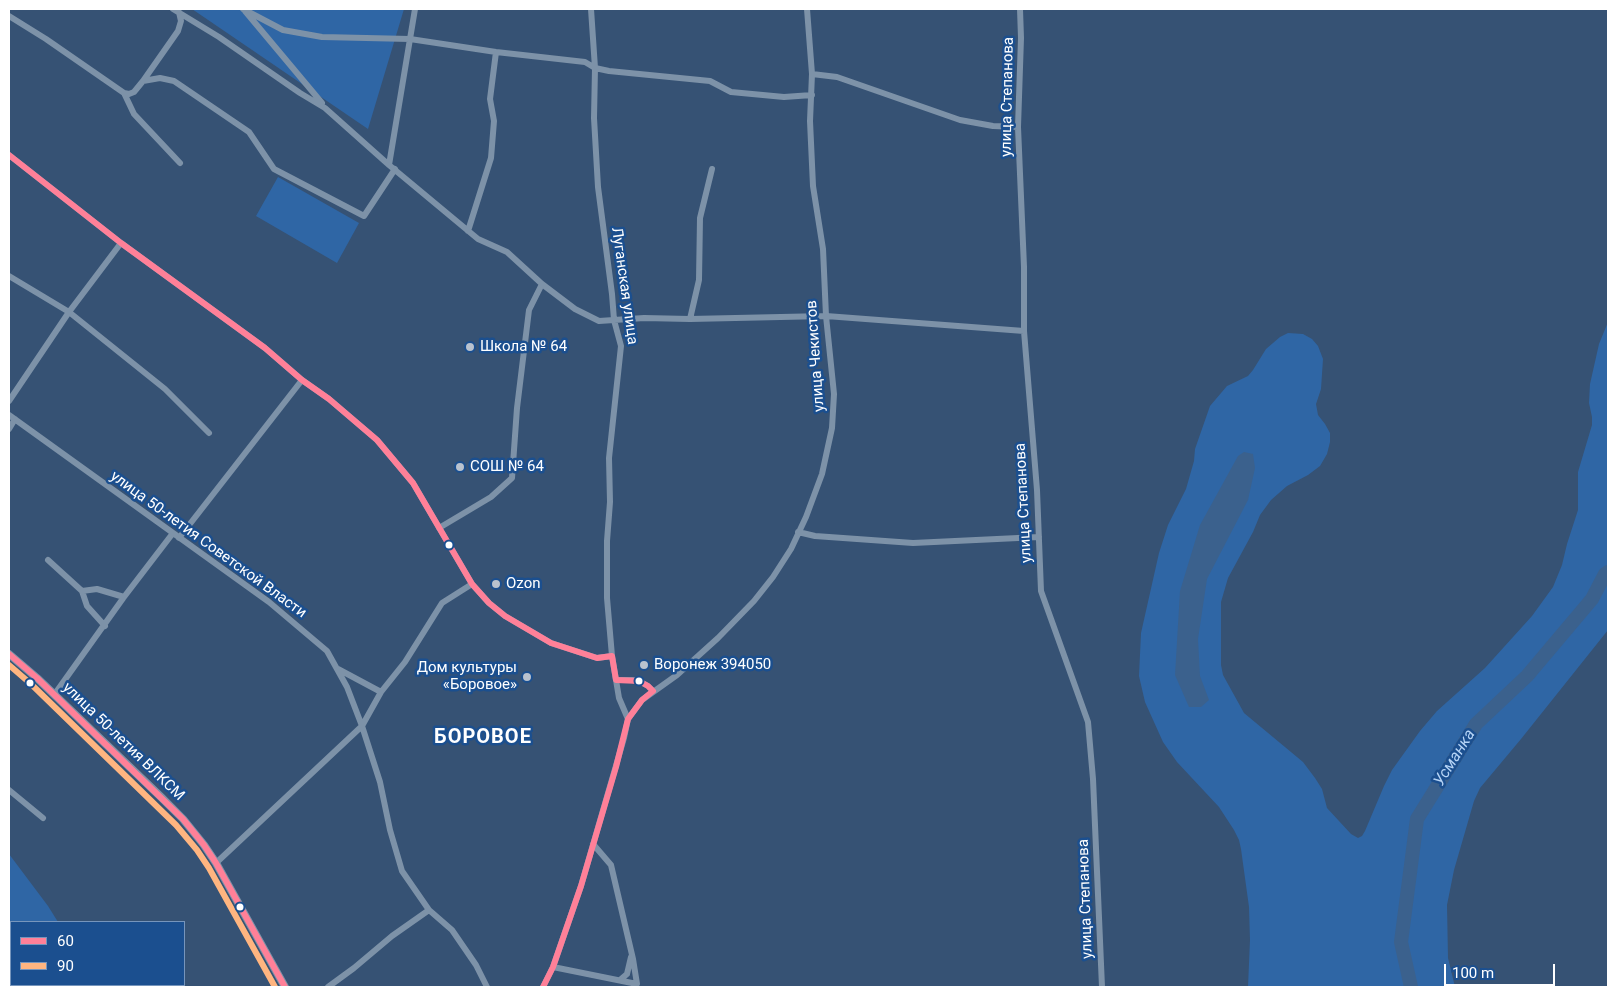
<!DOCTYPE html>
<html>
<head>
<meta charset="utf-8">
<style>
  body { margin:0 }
  #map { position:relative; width:1617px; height:996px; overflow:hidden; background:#365274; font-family:Roboto,sans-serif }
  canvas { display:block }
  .frame { position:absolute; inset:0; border:10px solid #fff; pointer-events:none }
  .legend { position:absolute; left:10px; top:921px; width:175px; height:65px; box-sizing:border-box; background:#1b4f8f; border:1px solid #7695bc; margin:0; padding:6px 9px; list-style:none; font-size:15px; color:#fff }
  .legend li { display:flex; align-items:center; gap:10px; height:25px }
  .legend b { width:25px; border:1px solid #7695bc }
  .scale { position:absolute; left:1444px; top:964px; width:111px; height:22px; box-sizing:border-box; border:2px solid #fff; border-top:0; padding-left:6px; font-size:15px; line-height:18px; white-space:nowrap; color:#fff; -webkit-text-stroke:4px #1b4f8f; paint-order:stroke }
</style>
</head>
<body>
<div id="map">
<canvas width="1617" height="996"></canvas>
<div class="frame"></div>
<ul class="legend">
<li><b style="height:6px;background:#ff8098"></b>60</li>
<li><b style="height:6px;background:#ffb580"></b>90</li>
</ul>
<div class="scale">100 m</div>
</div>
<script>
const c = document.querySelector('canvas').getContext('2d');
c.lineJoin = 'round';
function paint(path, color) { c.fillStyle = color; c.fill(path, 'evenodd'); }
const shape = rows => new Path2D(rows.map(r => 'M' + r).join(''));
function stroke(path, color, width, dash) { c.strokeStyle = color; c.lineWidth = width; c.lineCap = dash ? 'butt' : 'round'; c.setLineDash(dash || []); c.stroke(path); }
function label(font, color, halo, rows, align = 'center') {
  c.font = font + ' Roboto,sans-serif'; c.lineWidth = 5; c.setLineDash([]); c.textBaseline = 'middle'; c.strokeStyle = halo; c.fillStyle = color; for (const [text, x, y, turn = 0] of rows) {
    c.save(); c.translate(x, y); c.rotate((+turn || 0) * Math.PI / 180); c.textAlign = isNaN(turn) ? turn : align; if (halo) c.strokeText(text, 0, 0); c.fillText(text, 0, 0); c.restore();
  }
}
paint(shape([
  [192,9,404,9,368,129],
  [278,177,359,223,337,263,256,216],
  [1608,322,1608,630,1521,739,1480,788,1474,801,1454,870,1447,905,1448,958,1455,987,1248,987,1250,940,1249,907,1241,849,1239,840,1234,830,1219,807,1177,762,1163,742,1145,702,1139,676,1141,633,1159,553,1168,525,1186,489,1194,461,1195,449,1210,406,1227,386,1248,376,1253,370,1266,349,1280,337,1288,333,1303,334,1312,339,1318,346,1323,359,1321,389,1316,404,1318,415,1325,424,1330,433,1330,442,1327,454,1320,466,1308,475,1287,486,1271,500,1260,515,1253,532,1228,578,1221,602,1221,665,1223,675,1244,713,1303,762,1315,778,1322,789,1327,808,1351,834,1358,838,1362,836,1365,831,1384,786,1392,770,1420,731,1437,711,1485,668,1532,616,1553,587,1562,565,1567,544,1578,510,1578,472,1592,425,1592,417,1589,403,1590,384,1599,344],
  [9,854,48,906,58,922,11,922,11,985,101,985,102,987,9,987]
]), '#2f66a5');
paint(shape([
  [1244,452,1253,454,1255,468,1248,500,1207,579,1198,639,1200,676,1209,700,1201,707,1189,707,1175,675,1180,591,1200,525,1238,456]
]), '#3b618d');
stroke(shape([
  [1411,987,1401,942,1417,819,1476,724,1527,676,1592,599,1605,574,1608,572]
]), '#3b618d', 14);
stroke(shape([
  [173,9,219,37,300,93,325,108,389,165,478,239,507,252,542,284,575,309,599,321,644,318,690,319,826,316,1024,331],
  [243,9,283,30,322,37,410,39,496,52,585,62,595,68,609,71,710,81,731,92,784,97,812,95],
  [591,9,595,68,594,118,598,187,612,294,614,320,621,346,609,458,610,502,607,541,607,598,612,656],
  [1020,9,1021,38,1018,127,1024,267,1024,331,1037,490,1041,591,1088,722,1093,779,1102,987],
  [245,11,322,103],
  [9,16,46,39,124,93,129,94,134,92,143,81,160,78,174,81,249,132,274,169,364,216,395,169],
  [812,74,837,77,960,120,993,126,1018,127],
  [143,81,178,31,181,21,179,12],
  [124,93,134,114,180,163],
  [9,155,121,243,265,348,302,380,329,399,377,440,413,483,472,584,489,603,505,616,551,643,597,658,612,656,619,698,628,719,624,738,581,886,553,967,543,987],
  [389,165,415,9],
  [468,231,491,158,494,121,490,99,496,52],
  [9,276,69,312,165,389,209,433],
  [690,319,699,280,700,218,712,169],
  [9,401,69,312,121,243],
  [9,415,269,602,327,651,347,687,362,726,380,782,390,830,402,871,429,910,452,930,476,965,487,987],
  [9,429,15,419],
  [439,528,491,497,512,478,517,408,529,310,542,284],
  [798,532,815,536,913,543,1039,537],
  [179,538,302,380],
  [48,560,82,591],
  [105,626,87,606,82,591,97,589,124,597],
  [338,669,381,692],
  [616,680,632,680,639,681,648,686,653,691],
  [54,695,124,597,173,533],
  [628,719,642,700,677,675,718,638,754,601,773,577,791,549,806,517,822,474,832,428,834,394,826,316,823,249,813,186,810,121,812,74,807,9],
  [9,790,43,818],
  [216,863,362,726,381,692,405,662,442,603,472,584],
  [553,967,637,984,633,959,611,865,593,844],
  [620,980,627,974,631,957],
  [328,987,354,968,392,936,429,910]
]), '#7d92a8', 6);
stroke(shape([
  [9,654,37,678,161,797,183,819,204,845,216,863,285,987]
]), '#7d92a8', 8);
stroke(shape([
  [9,155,121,243,265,348,302,380,329,399,377,440,413,483,472,584,489,603,505,616,551,643,597,658,612,656,616,680,639,681,648,686,653,691,642,700,628,719,616,767,581,886,553,967,543,987],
  [9,654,37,678,183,819,204,845,216,863,285,987]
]), '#ff8098', 6);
stroke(shape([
  [9,665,31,684,176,825,197,850,209,868,275,987]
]), '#ffb580', 6);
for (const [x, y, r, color] of [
  [470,347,5,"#b9c2ce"],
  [460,467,5,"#b9c2ce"],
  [449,545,4.5,"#fff"],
  [496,584,5,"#b9c2ce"],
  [644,665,5,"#b9c2ce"],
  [527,677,5,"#b9c2ce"],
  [639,681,4.5,"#fff"],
  [30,683,4.5,"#fff"],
  [240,907,4.5,"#fff"]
]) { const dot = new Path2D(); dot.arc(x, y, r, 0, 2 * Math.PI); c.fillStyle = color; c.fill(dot); stroke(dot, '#1b4f8f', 2); }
label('15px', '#fff', '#1b4f8f', [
  ["улица Степанова",1008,97,-89],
  ["Луганская улица",624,286,82],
  ["улица Чекистов",816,356,-94],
  ["улица Степанова",1024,503,-93],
  ["улица 50-летия Советской Власти",208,545,36],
  ["улица 50-летия ВЛКСМ",123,742,44],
  ["улица Степанова",1086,899,-92]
]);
label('15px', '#fff', '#1b4f8f', [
  ["Школа № 64",480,347],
  ["СОШ № 64",470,467],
  ["Ozon",506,584],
  ["Воронеж 394050",654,665],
  ["Дом культуры",517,668,"right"],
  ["«Боровое»",517,685,"right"]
], 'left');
label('italic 16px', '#b5d3f5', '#1b4f8f', [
  ["Усманка",1455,758,-58]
]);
c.letterSpacing = '1px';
label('bold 20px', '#fff', '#1b4f8f', [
  ["БОРОВОЕ",483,738]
]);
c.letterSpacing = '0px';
</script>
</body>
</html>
